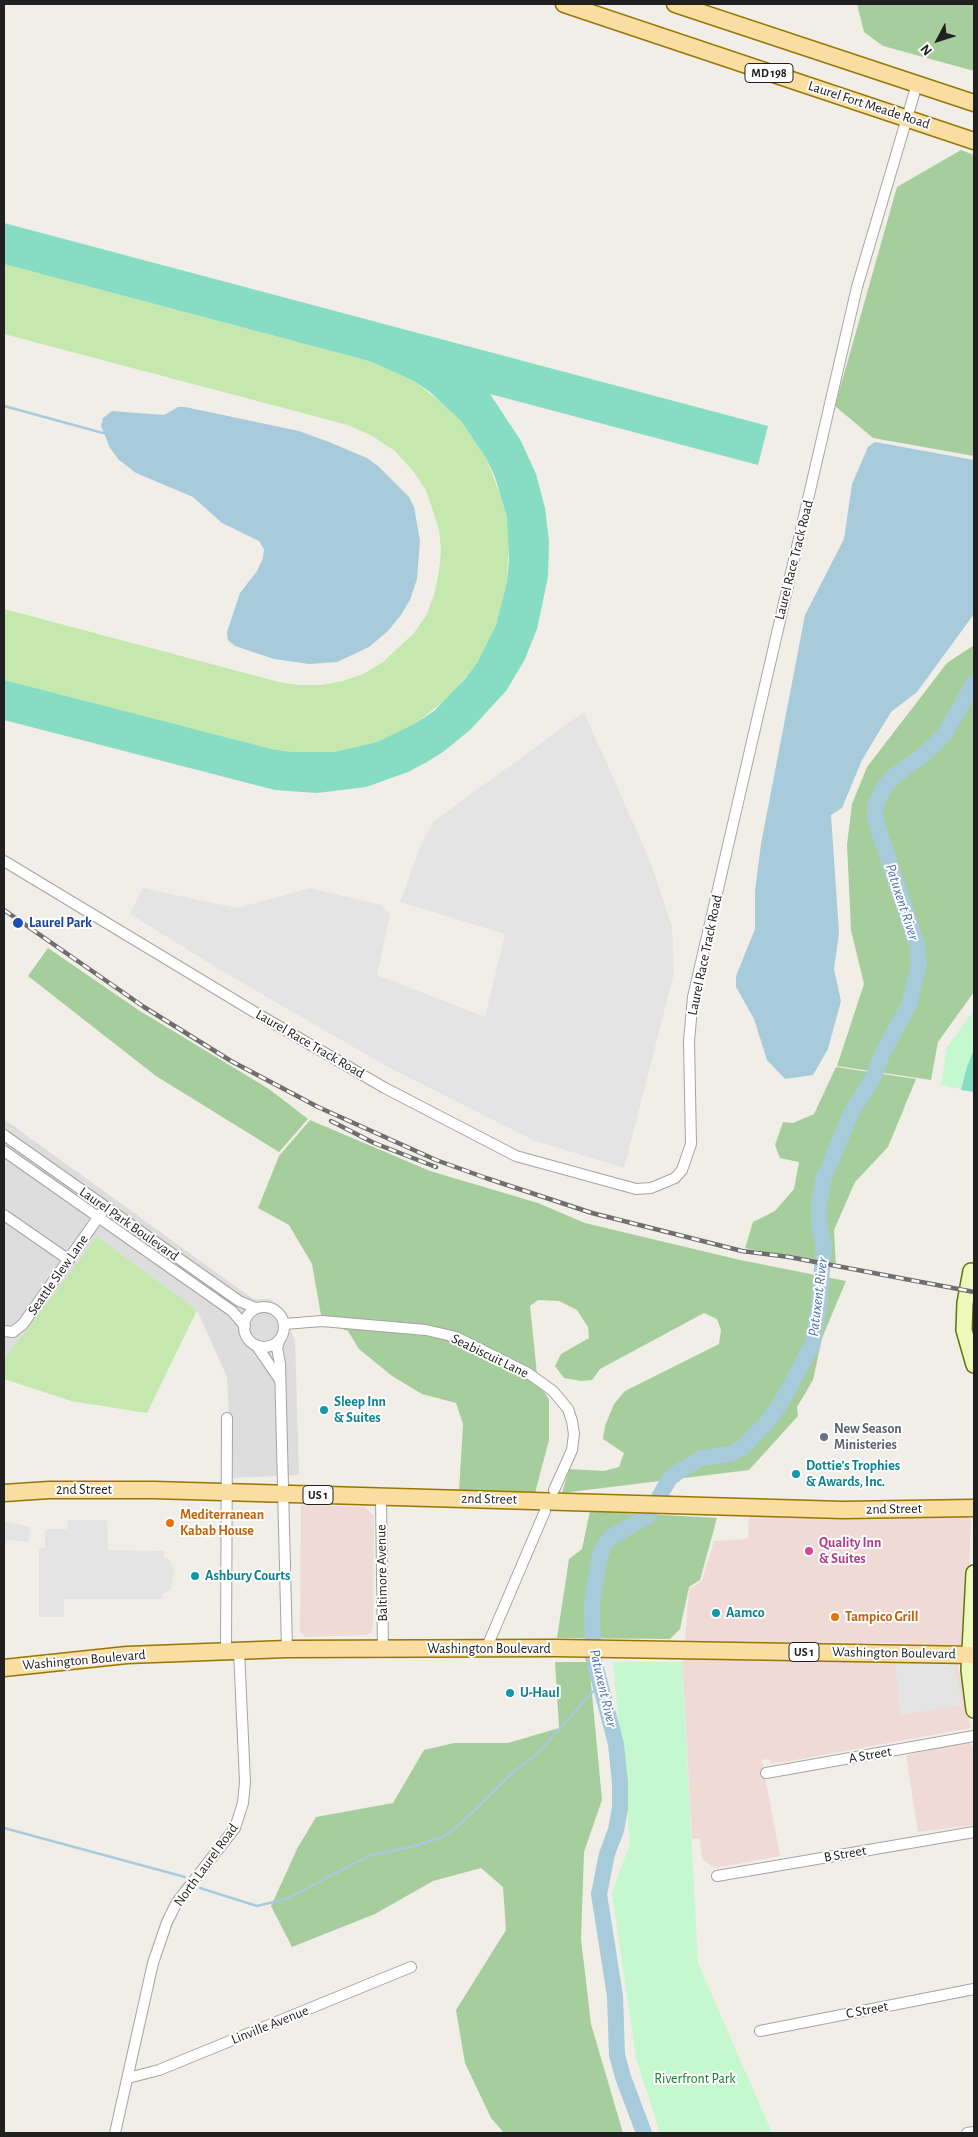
<!DOCTYPE html>
<html>
<head>
<meta charset="utf-8">
<style>
  body { margin:0 }
  #map { position:relative; width:978px; height:2137px; overflow:hidden; background:#f0eee6; font-family:"Alegreya Sans",sans-serif }
  canvas { display:block }
  .frame { position:absolute; inset:0; border:5px solid #202020; pointer-events:none }
  .north { position:absolute; left:913px; top:15px; width:50px; height:50px; -webkit-text-stroke:4px #fff; paint-order:stroke; rotate:230deg; font-size:14px; font-weight:700; line-height:20px; text-align:center; color:#202020 }
  .north::after { content:''; display:block; margin:auto; width:18px; height:22px; background:#202020; clip-path:polygon(50% 0,100% 100%,50% 72%,0 100%) }
</style>
</head>
<body>
<div id="map">
<canvas width="978" height="2137"></canvas>
<div class="frame"></div>
<div class="north">N</div>
</div>
<script>
const c = document.querySelector('canvas').getContext('2d');
c.lineJoin = 'round';
function paint(path, color) { c.fillStyle = color; c.fill(path, 'evenodd'); }
const shape = rows => new Path2D(rows.map(r => 'M' + r).join(''));
function stroke(path, color, width, dash) { c.strokeStyle = color; c.lineWidth = width; c.lineCap = dash ? 'butt' : 'round'; c.setLineDash(dash || []); c.stroke(path); }
function label(font, color, halo, rows, align = 'center') {
  c.font = font + ' "Alegreya Sans",sans-serif'; c.lineWidth = 4; c.setLineDash([]); c.textBaseline = 'middle'; c.strokeStyle = halo; c.fillStyle = color; for (const [text, x, y, turn = 0] of rows) {
    c.save(); c.translate(x, y); c.rotate((+turn || 0) * Math.PI / 180); c.textAlign = isNaN(turn) ? turn : align; if (halo) c.strokeText(text, 0, 0); c.fillText(text, 0, 0); c.restore();
  }
}
paint(shape([
  [4,1119,253,1299,270,1299,280,1306,295,1340,299,1475,232,1478,227,1377,197,1310,97,1238,4,1359]
]), '#dedddd');
paint(shape([
  [301,1505,365,1507,374,1516,373,1628,371,1633,365,1635,305,1637,300,1631],
  [749,1513,966,1514,971,1520,967,1609,963,1646,884,1643,685,1642,689,1589,702,1581,714,1541,748,1539],
  [682,1658,957,1661,971,1728,784,1762,771,1763,769,1759,762,1760,780,1856,715,1868,702,1859,700,1839,692,1839],
  [968,1742,974,1747,974,1825,918,1832,906,1755]
]), '#f0dad6');
paint(shape([
  [4,264,369,361,412,380,446,406,461,421,486,458,501,497,507,517,509,538,507,582,496,625,477,663,450,696,416,723,377,742,334,752,292,752,257,747,4,680,4,609,279,682,297,685,321,685,343,681,363,674,383,662,414,633,426,616,434,595,439,572,441,550,439,529,426,490,413,471,395,451,372,436,348,425,4,334],
  [97,1237,197,1310,147,1413,71,1401,4,1379,4,1359]
]), '#c4e8ae');
paint(shape([
  [857,4,974,4,974,71,883,46,864,32],
  [961,150,974,155,974,456,873,438,835,406,897,187],
  [974,645,974,992,938,1042,931,1080,837,1066,864,984,851,930,847,845,852,804,867,767,947,663],
  [48,948,140,1011,269,1089,308,1119,279,1152,156,1076,28,976],
  [836,1067,916,1079,888,1147,855,1182,834,1230,836,1267,745,1248,753,1222,775,1211,794,1189,799,1162,780,1158,775,1145,783,1122,793,1123,814,1114],
  [310,1120,430,1171,538,1203,585,1223,740,1260,846,1281,822,1338,813,1380,797,1407,798,1416,749,1470,562,1493,569,1469,604,1471,619,1467,624,1453,603,1439,605,1426,614,1404,625,1391,719,1344,721,1330,717,1319,704,1313,600,1369,592,1380,581,1381,564,1378,555,1366,561,1354,589,1338,588,1327,577,1310,559,1301,538,1300,530,1306,538,1384,549,1399,549,1440,535,1493,459,1492,463,1424,456,1403,422,1394,392,1376,359,1349,348,1331,322,1321,312,1264,289,1225,258,1208,279,1156],
  [590,1511,717,1518,700,1580,689,1587,680,1629,670,1639,557,1638,569,1559,582,1549],
  [555,1662,589,1662,602,1800,584,1852,581,1939,591,2024,623,2133,504,2133,491,2118,465,2063,456,2010,506,1930,503,1887,481,1868,433,1881,375,1914,292,1947,271,1906,298,1847,316,1817,393,1803,424,1750,454,1743,508,1743,559,1728]
]), '#a6ce9c');
paint(shape([
  [974,1010,974,1092,941,1085,947,1047],
  [613,1662,682,1662,698,1963,772,2133,660,2133,636,2058,612,1894,630,1843]
]), '#c5f8ce');
paint(shape([
  [4,223,768,426,758,465,490,394,521,441,536,474,545,508,549,542,548,577,537,629,524,661,506,691,470,730,443,752,427,762,408,772,366,787,317,793,275,790,4,720,4,680,271,749,292,752,334,752,377,742,416,723,434,711,464,680,477,663,496,625,507,582,509,561,507,517,495,477,486,458,461,421,430,392,412,380,369,361,4,264],
  [974,1049,974,1092,961,1090,967,1067]
]), '#86ddc4');
paint(shape([
  [584,712,650,861,672,927,674,973,624,1168,533,1140,388,1067,227,974,130,914,143,888,237,908,310,888,381,905,390,914,377,975,485,1017,505,934,400,902,420,847,434,821],
  [68,1520,107,1520,108,1550,164,1551,164,1557,169,1560,174,1569,171,1589,163,1594,162,1599,64,1599,64,1617,39,1617,39,1548,45,1548,45,1529,67,1529],
  [4,1521,30,1527,29,1542,8,1540,4,1548],
  [895,1663,951,1663,954,1666,962,1705,900,1715]
]), '#e4e4e4');
paint(shape([
  [185,407,299,431,329,442,367,458,378,466,409,497,414,507,420,541,417,579,410,600,401,615,388,631,369,647,337,662,309,664,274,659,235,646,228,640,227,632,240,593,257,571,263,558,264,549,259,541,222,523,193,497,136,473,119,460,110,448,101,426,103,418,112,411,164,415,178,407],
  [875,442,974,460,974,614,917,692,891,712,862,760,842,808,831,815,839,933,834,969,841,1001,828,1049,813,1075,785,1079,767,1060,754,1019,736,987,736,976,755,929,755,891,761,844,805,615,844,539,852,484,868,447]
]), '#a8cbdc');
stroke(shape([
  [4,406,103,433],
  [4,1828,185,1877],
  [200,1888,257,1906,286,1899,371,1855,411,1847,443,1837,458,1826,513,1772,536,1755,599,1685]
]), '#a8cbdc', 2.5);
stroke(shape([
  [644,2133,623,2077,617,2055,615,1996,599,1894,607,1854,616,1830,620,1808,620,1783,616,1744,593,1657,592,1604,599,1559,604,1545,611,1537,648,1516,670,1478,681,1470,701,1458,730,1454,742,1448,768,1421,782,1401,813,1343,819,1306,824,1246,819,1224,819,1206,823,1180,851,1113,873,1078,882,1054,909,1005,919,964,917,945,878,828,875,816,876,804,884,787,894,776,921,757,944,735,974,683]
]), '#a8cbdc', 16);
const street = shape([
  [4,861,256,1013,385,1088,516,1156,636,1189,651,1188,675,1178,682,1170,691,1144,689,1041,693,997,857,287,917,84],
  [4,1135,239,1301,256,1308],
  [4,1151,232,1311,245,1326],
  [4,1215,69,1260],
  '244 1327a20 20 0 1 1 40 0a20 20 0 1 1-40 0Z',
  [284,1324,322,1321,426,1330,456,1337,528,1373,553,1391,568,1409,572,1421,574,1434,572,1450,554,1490],
  [4,1331,13,1332,23,1324,102,1212],
  [280,1339,277,1348,280,1364,287,1649],
  [256,1345,280,1380],
  [381,1497,383,1649],
  [486,1649,545,1511],
  [226,1651,227,1418],
  [766,1773,974,1736],
  [717,1876,974,1832],
  [760,2031,974,1989],
  [128,2078,159,2070,411,1967],
  [115,2133,153,1963,167,1922,177,1902,235,1828,243,1803,245,1782,239,1651],
  [967,2133,974,2132]
]);
const secondary = shape([
  [974,1272,971,1271,965,1303,964,1330,974,1365],
  [974,1573,969,1670,974,1710]
]);
const primary = shape([
  [564,4,974,141],
  [675,4,974,103],
  [4,1493,49,1490,154,1490,843,1510,974,1508],
  [4,1668,127,1655,287,1649,555,1648,974,1655]
]);
stroke(street, '#a4a4a4', 12);
stroke(secondary, '#5e7508', 18);
stroke(primary, '#977604', 19);
stroke(street, '#fff', 10);
stroke(secondary, '#eff8bc', 15);
stroke(primary, '#fadda1', 16);
const rail = shape([
  [4,910,144,1007,231,1061,318,1107,436,1160,486,1178,592,1213,742,1251,789,1257,974,1292],
  [331,1121,374,1143,436,1167]
]);
stroke(rail, '#6e6e6e', 4.5);
stroke(rail, '#fff', 2.5, [8]);
for (const [x, y, r, color] of [
  [18,923,6,"#1a4fb4"],
  [324,1410,5,"#0f9aa8"],
  [824,1437,5,"#6b7280"],
  [796,1474,5,"#0f9aa8"],
  [170,1523,5,"#e8710a"],
  [809,1551,5,"#d1479c"],
  [195,1576,5,"#0f9aa8"],
  [716,1613,5,"#0f9aa8"],
  [835,1617,5,"#e8710a"],
  [510,1693,5,"#0f9aa8"]
]) { const dot = new Path2D(); dot.arc(x, y, r, 0, 2 * Math.PI); c.fillStyle = color; c.fill(dot); stroke(dot, '#fff', 2); }
for (const [x, y, w] of [
  [769,73,48],
  [318,1495,30],
  [804,1652,30]
]) { const box = new Path2D(); box.roundRect(x - w / 2, y - 9.5, w, 19, 4); c.fillStyle = '#fff'; c.fill(box); stroke(box, '#202020', 1); }
label('bold 12px', '#202020', null, [
  ["MD 198",769,73],
  ["US 1",318,1495],
  ["US 1",804,1652]
]);
label('14px', '#202020', '#fff', [
  ["Laurel Fort Meade Road",869,105,18],
  ["Laurel Race Track Road",794,560,-76],
  ["Laurel Race Track Road",705,955,-78],
  ["Laurel Race Track Road",310,1044,30],
  ["Laurel Park Boulevard",129,1224,35],
  ["Seattle Slew Lane",58,1275,-55],
  ["Seabiscuit Lane",490,1356,26],
  ["2nd Street",84,1490],
  ["2nd Street",489,1499,1],
  ["2nd Street",894,1509,-1],
  ["Baltimore Avenue",382,1573,-91],
  ["Washington Boulevard",489,1649],
  ["Washington Boulevard",894,1653,1],
  ["Washington Boulevard",84,1660,-5],
  ["A Street",870,1755,-10],
  ["B Street",845,1854,-10],
  ["North Laurel Road",206,1865,-54],
  ["C Street",867,2010,-11],
  ["Linville Avenue",270,2025,-22]
]);
label('bold 14px', '#164399', '#fff', [
  ["Laurel Park",29,923]
], 'left');
label('bold 14px', '#0d838f', '#fff', [
  ["Sleep Inn",334,1402],
  ["& Suites",334,1418],
  ["Dottie’s Trophies",806,1466],
  ["& Awards, Inc.",806,1482],
  ["Ashbury Courts",205,1576],
  ["Aamco",726,1613],
  ["U-Haul",520,1693]
], 'left');
label('bold 14px', '#5b616d', '#fff', [
  ["New Season",834,1429],
  ["Ministeries",834,1445]
], 'left');
label('bold 14px', '#c56008', '#fff', [
  ["Mediterranean",180,1515],
  ["Kabab House",180,1531],
  ["Tampico Grill",845,1617]
], 'left');
label('bold 14px', '#b23c85', '#fff', [
  ["Quality Inn",819,1543],
  ["& Suites",819,1559]
], 'left');
label('14px', '#0e7d23', '#fff', [
  ["Riverfront Park",695,2079]
]);
label('italic 15px', '#4e74ad', '#fff', [
  ["Patuxent River",902,902,72],
  ["Patuxent River",818,1297,-83],
  ["Patuxent River",603,1688,77]
]);
</script>
</body>
</html>
